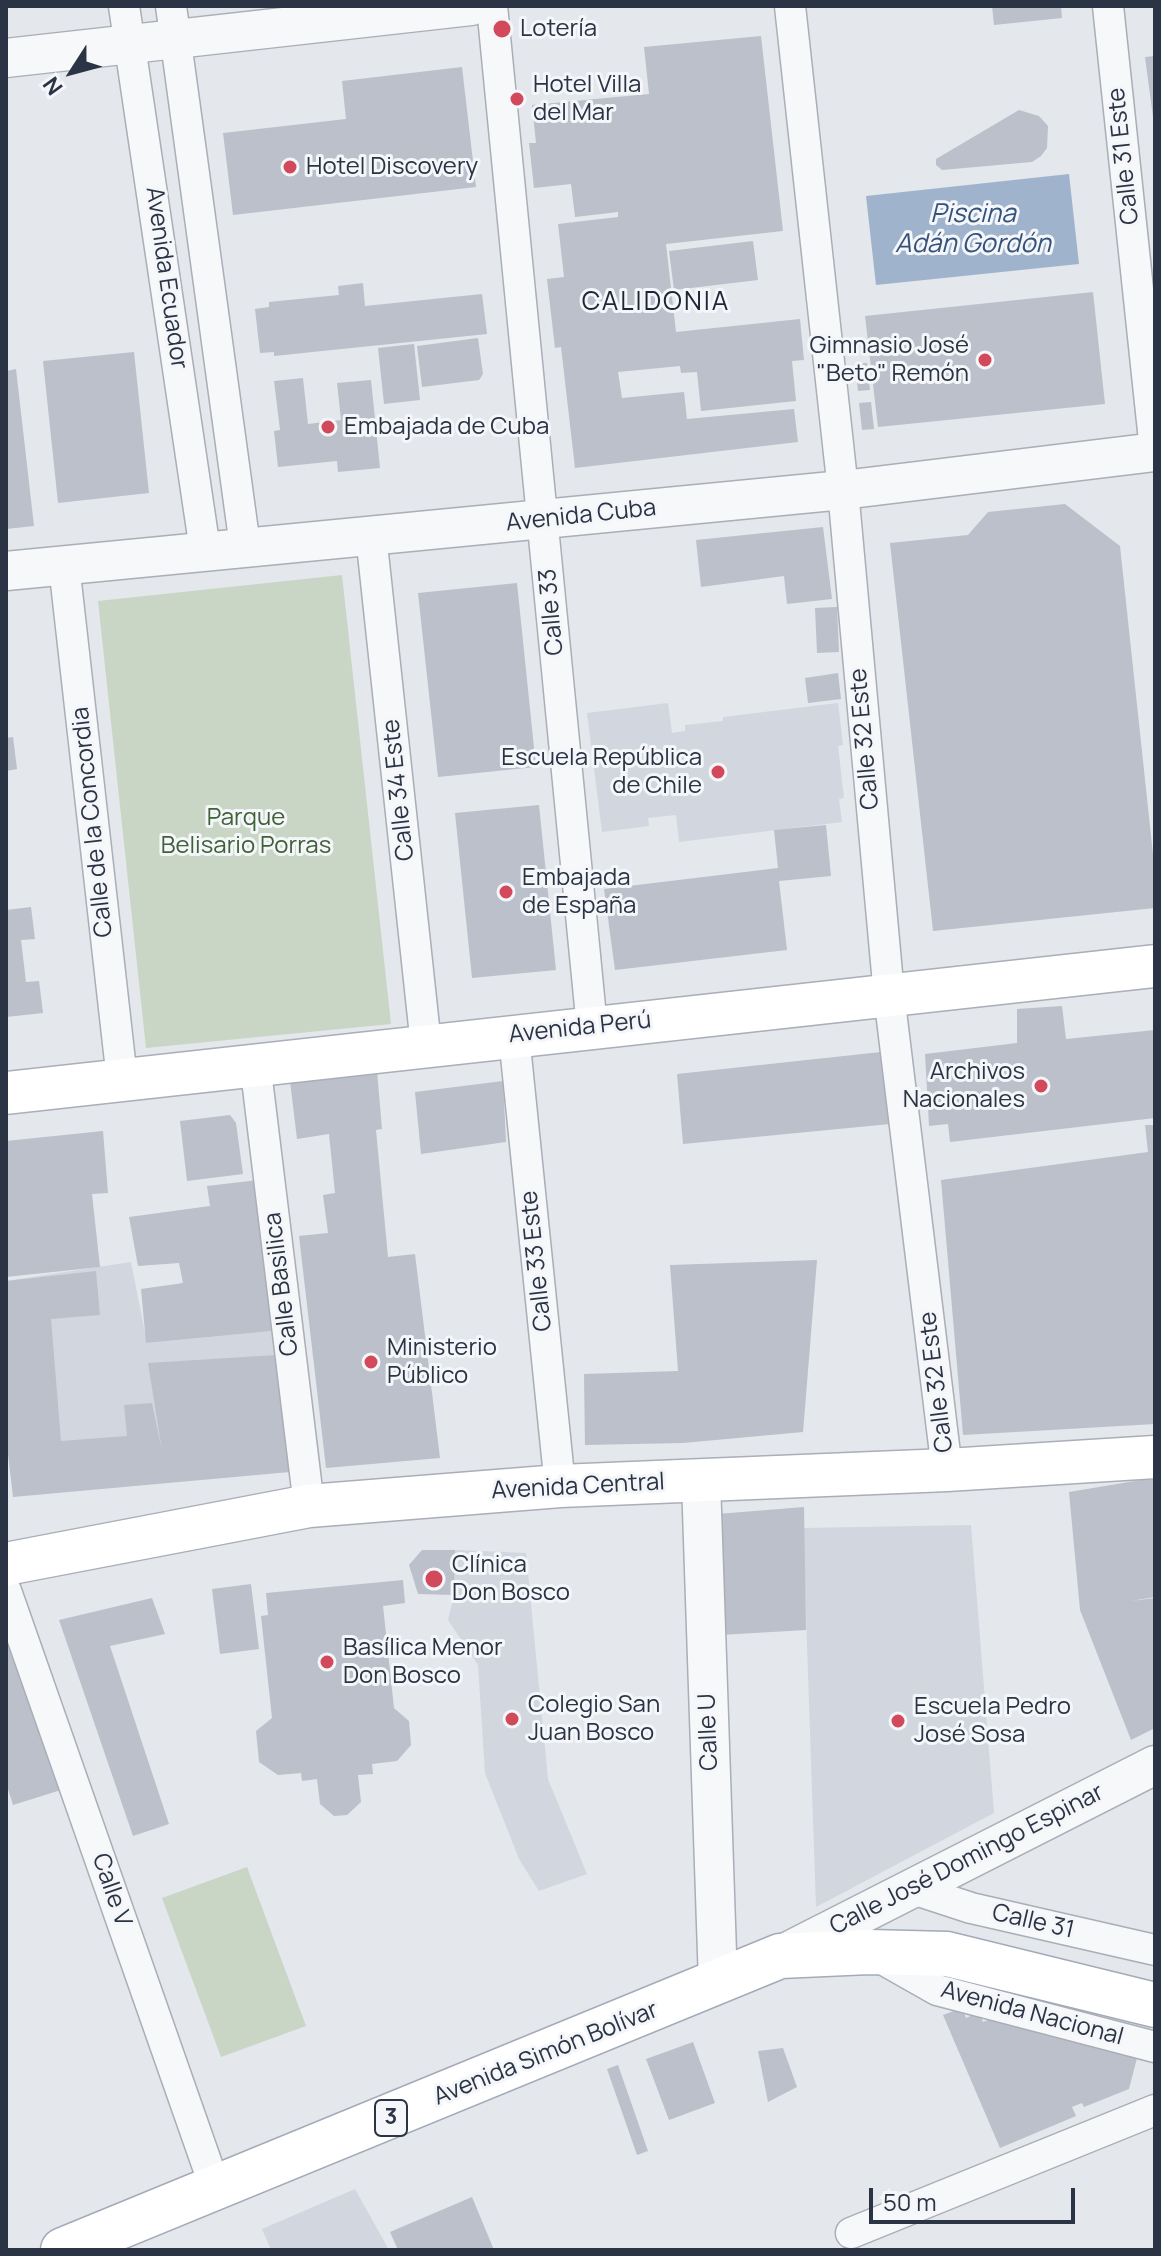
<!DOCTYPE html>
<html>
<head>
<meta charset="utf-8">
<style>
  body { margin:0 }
  #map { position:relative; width:1161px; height:2256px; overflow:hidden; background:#e4e7ec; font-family:Manrope,sans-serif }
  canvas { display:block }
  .frame { position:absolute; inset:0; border:8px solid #2b3445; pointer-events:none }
  .north { position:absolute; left:32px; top:32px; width:80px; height:80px; -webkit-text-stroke:6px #f4f6f9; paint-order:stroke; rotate:234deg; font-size:22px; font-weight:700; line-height:32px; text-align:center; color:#2b3445 }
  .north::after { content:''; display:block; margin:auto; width:28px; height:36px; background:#2b3445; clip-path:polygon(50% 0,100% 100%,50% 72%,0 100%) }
  .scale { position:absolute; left:869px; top:2188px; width:206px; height:36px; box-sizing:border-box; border:4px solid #2b3445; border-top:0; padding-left:10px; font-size:24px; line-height:28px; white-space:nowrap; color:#2b3445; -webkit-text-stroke:6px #f4f6f9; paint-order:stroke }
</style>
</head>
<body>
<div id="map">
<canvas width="1161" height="2256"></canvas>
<div class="frame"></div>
<div class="north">N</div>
<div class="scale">50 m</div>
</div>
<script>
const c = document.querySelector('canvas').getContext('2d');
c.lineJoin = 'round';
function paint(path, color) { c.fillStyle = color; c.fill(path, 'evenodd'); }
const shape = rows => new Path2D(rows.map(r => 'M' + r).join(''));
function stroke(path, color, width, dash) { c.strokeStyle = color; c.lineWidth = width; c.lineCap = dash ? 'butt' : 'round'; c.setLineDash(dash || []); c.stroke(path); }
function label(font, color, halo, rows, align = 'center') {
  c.font = font + ' Manrope,sans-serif'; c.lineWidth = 6; c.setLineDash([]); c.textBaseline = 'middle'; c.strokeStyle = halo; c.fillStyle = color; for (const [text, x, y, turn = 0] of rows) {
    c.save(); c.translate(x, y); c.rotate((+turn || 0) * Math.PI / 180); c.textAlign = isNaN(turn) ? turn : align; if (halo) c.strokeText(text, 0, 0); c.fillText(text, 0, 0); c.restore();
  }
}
paint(shape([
  [668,703,672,733,685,731,685,725,723,721,723,717,838,703,843,745,838,746,844,798,839,799,842,822,679,842,676,815,648,818,649,826,602,832,587,713],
  [131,1262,147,1343,272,1331,290,1472,6,1437,6,1281],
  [971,1525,994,1813,816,1907,803,1528],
  [455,1550,526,1553,548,1779,587,1874,539,1891,519,1859,485,1773,478,1665,448,1620,454,1595],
  [355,2189,389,2250,271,2250,262,2229]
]), '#d2d6de');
paint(shape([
  [342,575,391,1024,146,1048,98,601],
  [247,1867,306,2026,221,2057,162,1898]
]), '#c9d6c5');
paint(shape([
  [1069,174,1079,264,876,285,866,196]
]), '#9fb4cc');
paint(shape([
  [992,6,1061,6,1062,18,994,25],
  [761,36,783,231,666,244,676,332,800,319,804,360,792,361,796,401,701,411,697,372,681,373,680,366,618,372,622,398,684,392,687,419,794,409,798,442,575,468,561,347,555,348,547,279,564,277,558,224,618,217,618,212,575,217,571,184,534,188,529,143,536,143,532,105,649,94,644,47],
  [1155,56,1155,116,1153,117,1145,57],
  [462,67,476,187,233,215,223,133,346,119,342,81],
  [1019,110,1039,116,1048,126,1047,148,1041,156,1032,162,942,170,936,165,936,159],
  [753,241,758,280,674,290,669,251],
  [363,283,365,306,482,294,487,334,274,356,274,352,260,353,255,309,269,307,269,302,339,295,338,286],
  [1093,292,1105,404,878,427,865,316],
  [478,338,483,374,479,380,422,387,417,346],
  [414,344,420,400,384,404,378,348],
  [134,352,149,493,58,503,43,361],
  [867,363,870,390,858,391,855,364],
  [16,369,34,526,6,529,6,371],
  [303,378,308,424,341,420,337,383,371,380,380,468,338,472,337,461,278,467,274,431,280,430,274,381],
  [871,402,874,429,862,430,859,403],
  [1065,504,1120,546,1155,873,1155,908,933,931,890,543,968,535,988,512],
  [823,527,832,599,787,604,784,576,701,587,696,540],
  [517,583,536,767,438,777,418,593],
  [837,607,839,652,817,653,815,608],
  [838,673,841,699,808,703,805,678],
  [13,737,17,769,6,771,6,738],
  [539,805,556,970,472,978,455,813],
  [826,825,831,876,779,881,787,950,615,970,604,889,778,868,774,830],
  [31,907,35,939,21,940,26,982,39,981,43,1013,6,1017,6,910],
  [1062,1006,1066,1039,1155,1030,1155,1118,950,1142,948,1124,929,1126,925,1054,1017,1043,1017,1009],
  [881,1052,890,1124,683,1144,677,1074],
  [377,1071,382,1129,376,1130,388,1257,415,1254,440,1458,326,1468,299,1236,328,1233,323,1195,335,1193,329,1134,297,1139,290,1081],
  [503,1081,506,1142,421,1154,415,1092],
  [230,1115,236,1123,243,1174,187,1181,180,1121],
  [1145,1125,1155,1125,1155,1424,963,1435,941,1180,1148,1152],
  [103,1131,108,1193,92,1194,100,1267,6,1277,6,1141],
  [258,1180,272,1331,146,1343,141,1289,183,1283,179,1263,138,1266,129,1217,210,1206,207,1186],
  [817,1260,803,1432,683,1443,585,1445,584,1374,678,1371,670,1265],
  [96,1271,100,1315,51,1319,61,1441,127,1436,124,1405,152,1403,162,1451,148,1363,276,1355,290,1472,13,1497,6,1437,6,1281],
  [1141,1480,1155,1480,1155,1597,1131,1601,1155,1598,1155,1728,1131,1740,1080,1610,1069,1492],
  [804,1507,806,1630,720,1635,717,1514],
  [422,1550,455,1550,454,1595,418,1594,409,1565],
  [403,1580,405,1603,383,1606,394,1708,409,1721,411,1745,397,1761,372,1764,373,1774,358,1775,361,1802,347,1815,334,1816,320,1804,317,1779,302,1781,301,1773,278,1775,259,1762,256,1731,272,1718,261,1616,268,1615,266,1593],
  [251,1584,259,1649,220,1654,212,1589],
  [152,1598,165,1634,110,1646,169,1824,133,1836,59,1620],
  [6,1614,64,1789,13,1805,6,1783],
  [962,2008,966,2018,979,2012,983,2022,993,2018,1038,2026,1041,2034,1137,2058,1129,2089,1084,2107,1082,2103,1072,2107,1076,2116,1000,2148,943,2015],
  [693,2042,715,2103,669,2120,646,2059],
  [783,2048,797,2087,768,2102,758,2051],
  [618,2065,648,2151,637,2155,607,2069],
  [472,2197,494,2250,398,2250,390,2232]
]), '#bbc0ca');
const minor = shape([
  [124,6,205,550],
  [171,6,245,546],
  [492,6,592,1027],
  [790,6,843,490,889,995,947,1470],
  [1108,6,1155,450],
  [371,535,426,1045],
  [64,565,122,1079],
  [514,1036,560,1486],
  [255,1063,309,1506],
  [6,1591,216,2190],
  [913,1889,971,1908,1155,1950],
  [877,1956,937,1990,1155,2047],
  [851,2233,1155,2110]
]);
const tertiary = shape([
  [6,58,471,6],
  [6,571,843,490,1155,452],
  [701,1481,718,1983],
  [783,1954,1155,1765]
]);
const secondary = shape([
  [6,1093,1155,966],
  [6,1564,309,1506,560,1486,947,1470,1155,1457]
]);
const primary = shape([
  [63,2250,780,1956,869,1952,947,1954,1155,2005]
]);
stroke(minor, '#a9aeb7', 33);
stroke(tertiary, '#a9aeb7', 41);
stroke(secondary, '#a9aeb7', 45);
stroke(primary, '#a3abb8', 47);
stroke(minor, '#f7f8fa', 30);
stroke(tertiary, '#f7f8fa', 38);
stroke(secondary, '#fff', 42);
stroke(primary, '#fff', 44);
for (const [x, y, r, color] of [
  [502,29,10,"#d1495b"],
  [517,99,8,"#d1495b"],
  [290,167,8,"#d1495b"],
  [985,360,8,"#d1495b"],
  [328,427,8,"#d1495b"],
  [718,772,8,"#d1495b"],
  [506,892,8,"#d1495b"],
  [1041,1086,8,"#d1495b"],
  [371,1362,8,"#d1495b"],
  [434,1579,10,"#d1495b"],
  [327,1662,8,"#d1495b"],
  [512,1719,8,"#d1495b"],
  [898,1721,8,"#d1495b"]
]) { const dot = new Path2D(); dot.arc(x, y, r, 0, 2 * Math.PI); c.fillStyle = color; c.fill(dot); stroke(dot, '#f4f6f9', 3); }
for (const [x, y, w] of [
  [391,2118,32]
]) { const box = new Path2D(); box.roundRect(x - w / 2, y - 18, w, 36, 6); c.fillStyle = '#f4f6f9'; c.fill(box); stroke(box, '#2b3445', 2); }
label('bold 22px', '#2b3445', null, [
  ["3",391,2118]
]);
label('24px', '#2b3445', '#f4f6f9', [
  ["Lotería",520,29],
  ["Hotel Villa",533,85],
  ["del Mar",533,113],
  ["Hotel Discovery",306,167],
  ["Gimnasio José",969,346,"right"],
  ["\"Beto\" Remón",969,374,"right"],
  ["Embajada de Cuba",344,427],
  ["Escuela República",702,758,"right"],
  ["de Chile",702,786,"right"],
  ["Embajada",522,878],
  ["de España",522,906],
  ["Archivos",1025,1072,"right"],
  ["Nacionales",1025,1100,"right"],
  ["Ministerio",387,1348],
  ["Público",387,1376],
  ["Clínica",452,1565],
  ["Don Bosco",452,1593],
  ["Basílica Menor",343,1648],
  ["Don Bosco",343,1676],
  ["Colegio San",528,1705],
  ["Juan Bosco",528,1733],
  ["Escuela Pedro",914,1707],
  ["José Sosa",914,1735]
], 'left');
label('24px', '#2b3445', '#f4f6f9', [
  ["Calle 31 Este",1124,156,-96],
  ["Avenida Ecuador",166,278,82],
  ["Avenida Cuba",581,516,-6],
  ["Calle 33",552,612,-95],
  ["Calle 32 Este",865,739,-95],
  ["Calle 34 Este",399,790,-96],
  ["Calle de la Concordia",93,822,-96],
  ["Avenida Perú",580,1028,-6],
  ["Calle 33 Este",537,1261,-96],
  ["Calle Basilica",282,1284,-97],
  ["Calle 32 Este",937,1382,-97],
  ["Avenida Central",578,1487,-3],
  ["Calle U",709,1732,-92],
  ["Calle José Domingo Espinar",967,1860,-27],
  ["Calle V",111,1890,71],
  ["Calle 31",1033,1922,13],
  ["Avenida Nacional",1032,2014,15],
  ["Avenida Simón Bolívar",546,2054,-22]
]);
label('24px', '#3f6138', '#f4f6f9', [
  ["Parque",246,818],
  ["Belisario Porras",246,846]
]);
label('italic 26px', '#34527a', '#f4f6f9', [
  ["Piscina",973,215],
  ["Adán Gordón",973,245]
]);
c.letterSpacing = '2px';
label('26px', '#1d2536', '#f4f6f9', [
  ["CALIDONIA",656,303]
]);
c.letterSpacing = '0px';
</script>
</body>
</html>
